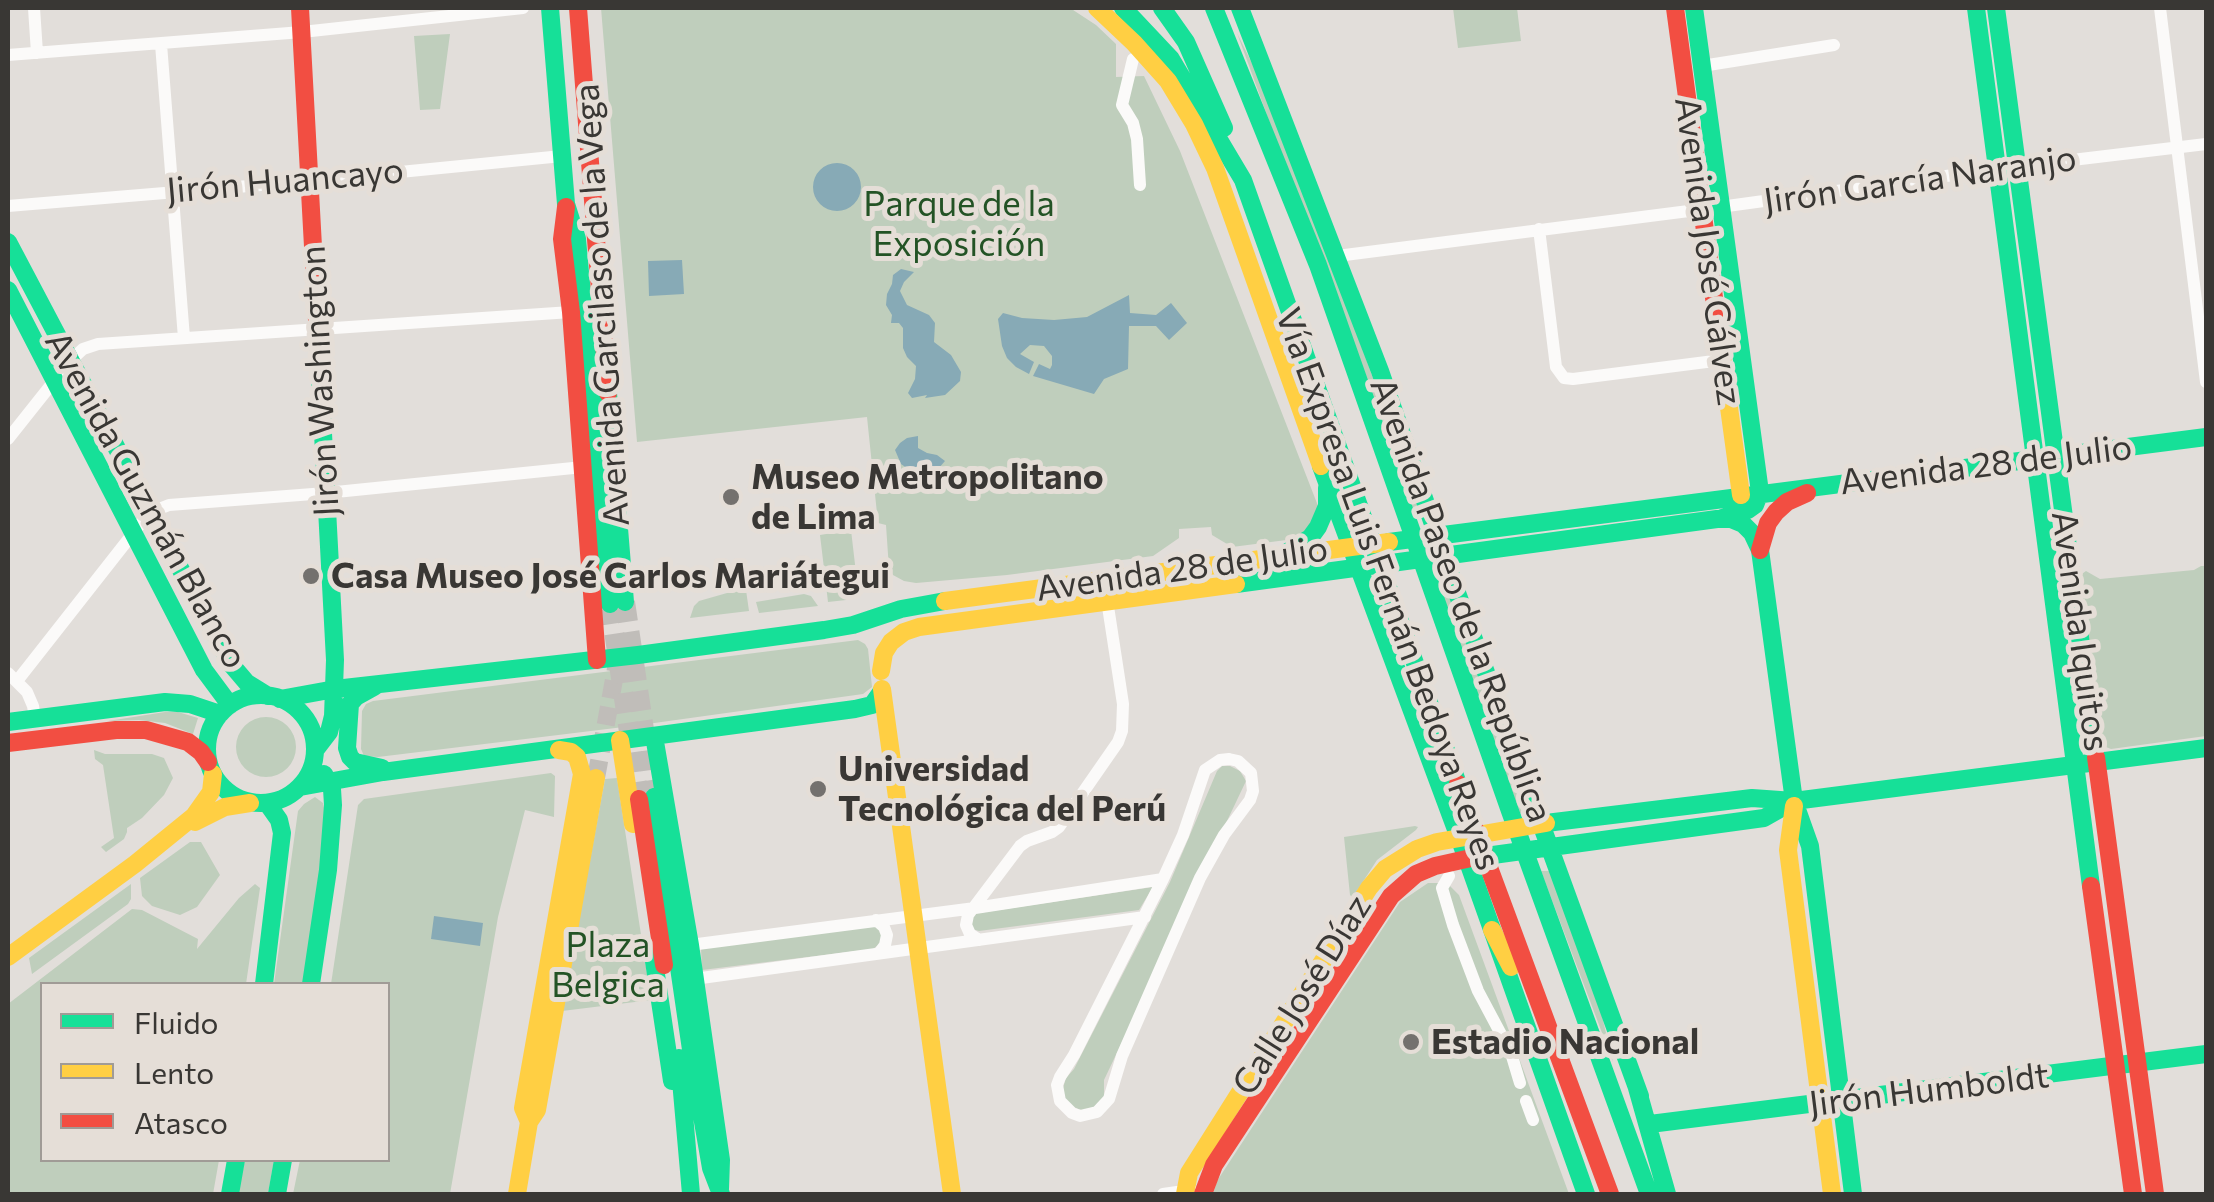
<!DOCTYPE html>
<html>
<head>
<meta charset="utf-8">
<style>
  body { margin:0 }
  #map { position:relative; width:2214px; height:1202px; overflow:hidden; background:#e2deda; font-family:Commissioner,sans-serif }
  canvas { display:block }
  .frame { position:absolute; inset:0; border:10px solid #393734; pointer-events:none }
  .legend { position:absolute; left:40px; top:982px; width:350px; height:180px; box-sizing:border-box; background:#e5ded7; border:2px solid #a09b96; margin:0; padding:12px 18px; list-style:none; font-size:30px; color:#393734 }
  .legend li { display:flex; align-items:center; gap:20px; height:50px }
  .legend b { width:50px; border:2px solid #a09b96 }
</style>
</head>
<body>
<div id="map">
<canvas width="2214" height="1202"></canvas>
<div class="frame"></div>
<ul class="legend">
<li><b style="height:12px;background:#16e098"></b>Fluido</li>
<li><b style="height:12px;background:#ffcf43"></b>Lento</li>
<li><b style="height:12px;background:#f24e42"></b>Atasco</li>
</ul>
</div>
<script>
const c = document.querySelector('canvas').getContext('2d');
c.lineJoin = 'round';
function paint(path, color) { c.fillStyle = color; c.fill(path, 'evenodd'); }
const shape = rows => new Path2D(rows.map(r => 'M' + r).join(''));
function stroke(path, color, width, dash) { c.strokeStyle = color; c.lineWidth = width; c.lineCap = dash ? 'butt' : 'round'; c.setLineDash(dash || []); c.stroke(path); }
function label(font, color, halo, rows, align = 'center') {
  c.font = font + ' Commissioner,sans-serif'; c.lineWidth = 10; c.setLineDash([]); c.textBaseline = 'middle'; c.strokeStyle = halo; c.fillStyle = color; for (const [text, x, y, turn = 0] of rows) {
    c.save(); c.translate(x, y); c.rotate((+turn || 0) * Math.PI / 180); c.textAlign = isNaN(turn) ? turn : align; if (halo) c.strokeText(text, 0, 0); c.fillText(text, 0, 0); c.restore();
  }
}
paint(shape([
  [601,8,1070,8,1096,25,1116,44,1116,77,1144,76,1180,151,1320,511,1302,538,1232,547,1212,535,1211,527,1179,529,1179,538,1153,556,1007,575,916,583,904,581,893,575,889,569,886,525,878,523,867,417,637,442],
  [1453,8,1517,8,1521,41,1458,48],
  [1237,33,1273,106,1424,517,1414,518],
  [450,34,440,109,420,110,414,36],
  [851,530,858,590,846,600,828,602,820,535],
  [2201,566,2206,566,2206,736,2111,749,2101,745,2079,576,2086,571,2100,579,2194,570],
  [1444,569,1532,812,1520,813,1433,571],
  [746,590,749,611,690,618,694,606,699,601,727,593],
  [804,594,811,596,818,606,759,613,756,602],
  [858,640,865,644,868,649,872,687,863,694,640,725,378,757,364,756,361,749,362,711,366,704,373,701],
  [165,712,178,712,198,718,193,734,165,723,139,720,108,721],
  '236 747a30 30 0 1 1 60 0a30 30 0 1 1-60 0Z',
  [94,750,105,754,152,754,164,758,173,778,164,795,142,818,127,828,127,832,124,839,106,852,101,847,114,838,103,765,95,759],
  [1222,766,1230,766,1240,771,1246,781,1104,1080,1104,1097,1092,1109,1084,1111,1073,1107,1065,1099,1063,1088,1066,1078,1074,1069,1170,882,1217,771],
  [551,773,555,776,554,817,525,810,498,917,450,1194,293,1194,300,1160,388,1160,388,984,331,984,358,805,364,799],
  [617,778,651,1000,562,1011,605,779],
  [315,797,323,803,327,822,304,984,274,984,298,811,304,804],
  [1415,826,1418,827,1416,830,1377,860,1355,894,1352,897,1350,895,1344,837],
  [190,842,201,842,220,875,197,907,180,915,152,906,142,896,140,878],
  [1541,871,1554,871,1601,1012,1613,1062],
  [1428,883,1447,883,1459,895,1569,1194,1213,1194,1217,1181,1400,902],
  [131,884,131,899,128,904,32,974,29,958],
  [255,884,260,888,246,984,42,984,42,1160,219,1160,213,1194,8,1194,8,1004,132,909,142,910,198,939,197,949,239,898],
  [1153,887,1139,910,979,931,972,929,972,914],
  [870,927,879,927,883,934,881,943,873,949,702,970,701,948],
  [245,1160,274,1160,268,1194,238,1194]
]), '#bfcebc');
paint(shape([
  '813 187a24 24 0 1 1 48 0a24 24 0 1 1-48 0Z',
  [682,260,684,294,649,296,648,261],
  [901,269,914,272,904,282,900,291,907,305,929,315,935,323,934,342,951,355,961,372,960,381,945,395,925,398,927,395,912,398,908,393,915,379,916,366,907,357,903,348,903,328,899,323,891,323,892,315,886,305,887,294,892,284,893,275],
  [1129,295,1130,313,1156,315,1171,303,1187,323,1169,340,1156,326,1129,326,1128,369,1104,379,1094,394,1033,376,1039,364,1050,369,1052,365,1052,356,1044,346,1030,345,1020,354,1034,362,1029,374,1016,367,1007,358,1002,346,998,319,1003,313,1022,318,1054,320,1087,317],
  [918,436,918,448,927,453,937,455,945,461,938,469,931,467,925,473,917,475,901,464,895,450,900,443,907,438],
  [434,916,483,923,480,946,431,939]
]), '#87aab6');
stroke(shape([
  [596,778,617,663]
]), '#c0bdb9', 18, [18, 9]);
stroke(shape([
  [625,602,654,797],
  [610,604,639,799]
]), '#c0bdb9', 20, [20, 10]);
stroke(shape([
  [34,8,37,53],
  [2160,8,2206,382],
  [161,44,184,338],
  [8,55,302,32,523,8],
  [1133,59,1122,105,1133,123,1137,139,1140,185],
  [1702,66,1834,45],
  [8,206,309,181,562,156],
  [1539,229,1556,367,1564,378,1573,379,1722,360],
  [1337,256,1720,207,1997,169,2206,144],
  [8,439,70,361,83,349,98,344,571,312],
  [8,673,27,692,33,706,35,718],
  [17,681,149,513,169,505,326,493,583,467],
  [1229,759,1238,761,1251,773,1253,791,1250,800,1224,835,1200,878,1122,1056,1109,1099,1097,1112,1080,1116,1072,1113,1060,1101,1057,1085,1060,1077,1074,1055,1163,879,1183,835,1205,770,1220,760,1229,759],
  [1449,876,1442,888,1453,925,1478,991,1511,1053,1520,1083],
  [876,920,884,927,887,935,885,945,879,953],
  [979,940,970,934,966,925,968,915,1020,846,1027,841,1052,832,1059,827,1118,742,1122,731,1123,704,1107,600],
  [690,945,975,908,1163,879],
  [694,979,1145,917],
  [1526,1101,1533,1120],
  [1163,1194,1191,1190]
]), '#fbfaf9', 12);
stroke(shape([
  [550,8,566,204,577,239,610,604],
  [1123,8,1171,59,1243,180,1458,784],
  [1162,8,1186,42,1224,128],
  [1214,8,1318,265,1510,811,1649,1194],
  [1240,8,1380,371,1452,579,1640,1096],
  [1694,8,1760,492,1755,505,1748,510,1722,518],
  [1976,8,2091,886],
  [1996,8,2096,757],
  [8,242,230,663,247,683,268,696],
  [8,290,204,670,230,705],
  [608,393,625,602],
  [1321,466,1467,859,1586,1194],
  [1389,542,2206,437],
  [1289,551,1310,538,1318,527,1327,506,1327,488],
  [1236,584,1717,519,1731,519,1743,524,1752,533,1760,550,1794,801,1810,846,1853,1194],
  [374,687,356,697,350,704,347,748,350,757,355,762,382,768],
  '207 749a54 54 0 1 1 108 0a54 54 0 1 1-108 0Z',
  [280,699,335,689,638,655,824,630,853,625,901,609,945,601],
  [8,722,165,702,190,704,220,714],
  [654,736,690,945,721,1160,720,1189],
  [316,749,329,732,333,716,335,660,317,320],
  [300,787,383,772,855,709,872,705,882,691],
  [654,797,694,1070,711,1168,721,1194],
  [1546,823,1752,798,1794,801,2206,748],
  [1471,858,1764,818,1794,801],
  [652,948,672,1081],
  [264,984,282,833,279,820,267,803],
  [311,984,328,870,333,805,332,789,324,774],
  [679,1058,691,1194],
  [1637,1088,1667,1194],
  [1650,1124,2206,1054],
  [230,1194,236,1160],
  [277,1194,283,1160]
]), '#16e098', 18);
stroke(shape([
  [1097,8,1134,43,1168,81,1194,124,1215,168,1321,466],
  [1717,320,1741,495],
  [945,601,1389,542],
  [881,671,884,653,891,642,904,632,919,627,1236,584],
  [882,689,952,1194],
  [620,740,633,824],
  [1794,806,1788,850,1832,1194],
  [195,822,225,807,250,803],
  [1492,930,1511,967],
  [8,957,135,864,194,816,211,792,213,774],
  [529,1122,523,1108,582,774,577,757,571,752,559,750],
  [517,1194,529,1122,537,1110,596,778],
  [1185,1194,1189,1173,1369,888,1385,869,1417,849,1437,842,1546,823]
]), '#ffcf43', 18);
stroke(shape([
  [300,8,317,320],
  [578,8,608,393],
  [1675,8,1717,320],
  [566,207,562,239,571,312,597,660],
  [1760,550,1768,523,1776,512,1787,502,1807,493],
  [8,743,116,730,146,730,188,742,201,752,208,762],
  [2096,757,2155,1194],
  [1458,784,1610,1194],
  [639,799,664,965],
  [2091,886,2133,1194],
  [1203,1194,1214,1165,1391,896,1416,874,1435,866,1471,858]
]), '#f24e42', 18);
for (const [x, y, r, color] of [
  [731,497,10,"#74716e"],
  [311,576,10,"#74716e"],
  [818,789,10,"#74716e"],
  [1411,1042,10,"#74716e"]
]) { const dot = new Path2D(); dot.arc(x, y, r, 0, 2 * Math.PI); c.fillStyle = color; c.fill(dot); stroke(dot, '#e5ded7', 4); }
label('35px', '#393734', '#e5ded7', [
  ["Jirón García Naranjo",1920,180,-8],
  ["Jirón Huancayo",285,181,-5],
  ["Avenida José Gálvez",1708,251,82],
  ["Avenida Garcilaso de la Vega",602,305,-94],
  ["Jirón Washington",320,381,-93],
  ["Avenida 28 de Julio",1986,465,-7],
  ["Avenida Guzmán Blanco",146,500,61],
  ["Avenida 28 de Julio",1182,569,-8],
  ["Vía Expresa Luis Fernán Bedoya Reyes",1388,589,70],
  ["Avenida Paseo de la República",1461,600,70],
  ["Avenida Iquitos",2080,631,82],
  ["Calle José Díaz",1302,995,-58],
  ["Jirón Humboldt",1929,1090,-7]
]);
label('35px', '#235325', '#e5ded7', [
  ["Parque de la",959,204],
  ["Exposición",959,244],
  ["Plaza",608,945],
  ["Belgica",608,985]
]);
label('bold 35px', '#393734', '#e5ded7', [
  ["Museo Metropolitano",751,477],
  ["de Lima",751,517],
  ["Casa Museo José Carlos Mariátegui",331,576],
  ["Universidad",838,769],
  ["Tecnológica del Perú",838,809],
  ["Estadio Nacional",1431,1042]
], 'left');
</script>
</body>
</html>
